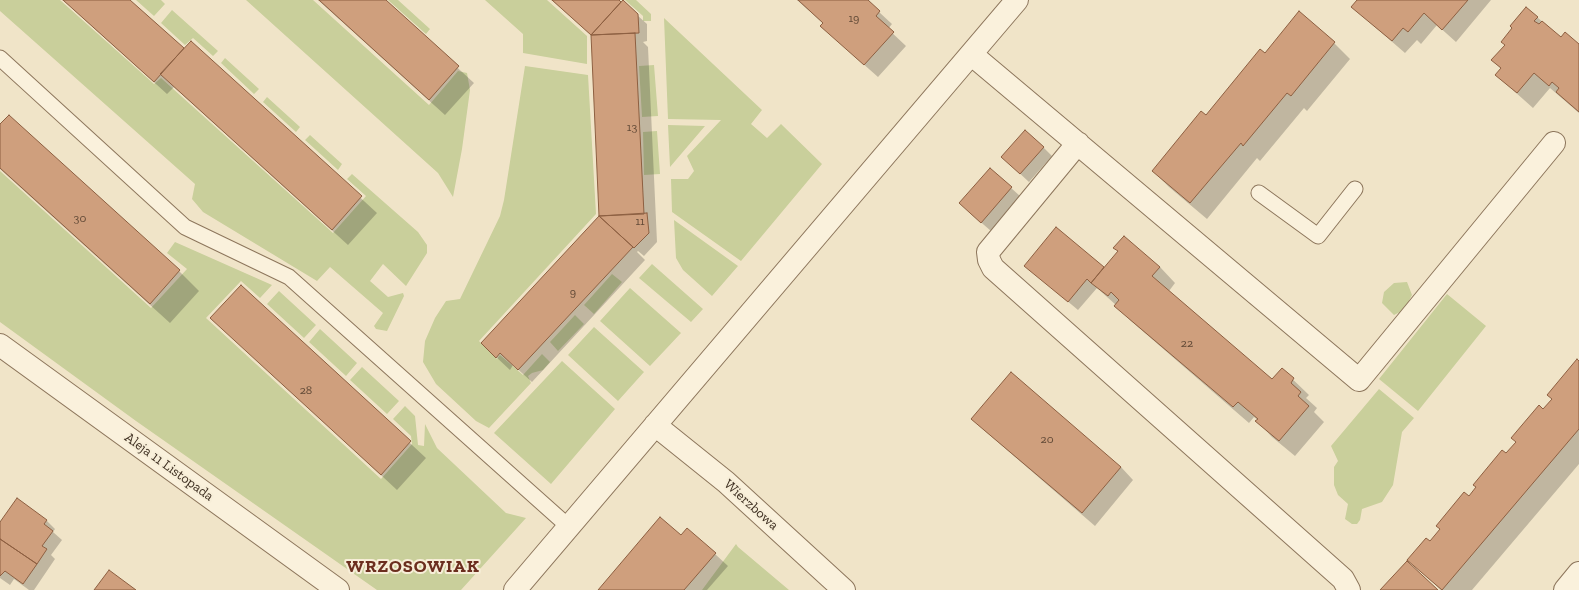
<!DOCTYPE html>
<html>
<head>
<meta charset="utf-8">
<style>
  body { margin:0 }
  canvas { display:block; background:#f0e4c8 }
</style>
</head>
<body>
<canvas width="1579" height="590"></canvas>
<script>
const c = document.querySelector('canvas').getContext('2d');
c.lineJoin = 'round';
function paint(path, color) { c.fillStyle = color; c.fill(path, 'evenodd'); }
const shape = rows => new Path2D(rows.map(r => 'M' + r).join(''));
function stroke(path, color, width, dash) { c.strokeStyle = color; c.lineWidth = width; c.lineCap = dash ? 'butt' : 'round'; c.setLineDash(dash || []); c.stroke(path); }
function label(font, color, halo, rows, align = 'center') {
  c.font = font + ' "Zilla Slab",serif'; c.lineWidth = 4; c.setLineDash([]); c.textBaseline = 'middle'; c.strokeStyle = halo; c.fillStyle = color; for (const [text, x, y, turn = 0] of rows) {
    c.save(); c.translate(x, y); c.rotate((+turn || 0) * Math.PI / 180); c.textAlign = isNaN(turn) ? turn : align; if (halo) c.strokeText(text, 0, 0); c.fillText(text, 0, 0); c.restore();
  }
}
paint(shape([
  [0,0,60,0,154,84,161,78,333,233,366,196,347,179,352,174,418,232,427,245,427,253,406,286,383,264,370,281,388,297,403,293,404,296,387,331,376,329,374,326,383,313,330,267,317,281,203,212,192,199,195,184,0,11],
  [136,0,161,0,165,4,154,16],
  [246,0,313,0,429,105,458,71,467,73,470,90,462,149,453,197,438,173],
  [388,0,398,0,430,29,426,34],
  [485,0,547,0,587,36,587,64,523,53,523,34],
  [625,0,636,0,651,14,651,21,643,21,643,16],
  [172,10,218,51,213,56,193,38,185,45,161,23],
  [664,18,762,110,751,124,767,138,781,124,822,164,741,261,672,212,671,179,688,179,694,171,687,156,721,120,668,119],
  [225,58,259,89,254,94,221,63],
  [654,65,658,116,642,117,639,66],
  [525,66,588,75,596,214,479,341,497,359,500,355,523,375,542,354,550,362,543,370,532,373,528,376,531,383,489,428,476,421,436,384,423,362,425,341,435,318,446,301,460,299,500,216,504,200],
  [267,97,300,127,296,132,263,102],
  [668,125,705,126,670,167],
  [657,131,660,174,644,175,643,132],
  [310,135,342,164,338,170,305,140],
  [0,171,151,308,187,269,167,253,175,242,272,285,260,298,241,281,206,318,381,479,412,444,411,436,393,419,405,406,415,416,418,445,424,446,425,424,437,448,506,513,526,518,461,590,377,590,136,421,0,322],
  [674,220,738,266,712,296,683,270,676,258],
  [652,264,703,309,691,322,639,278],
  [612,274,622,282,594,314,584,305],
  [1407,282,1412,295,1404,310,1394,315,1382,303,1384,292,1394,283],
  [630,288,681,333,650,366,600,321],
  [279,291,316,325,304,338,267,304],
  [1447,294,1486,326,1418,411,1379,379],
  [575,315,584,324,558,351,550,342],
  [594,327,644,372,618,401,568,355],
  [320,329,357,363,346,376,309,342],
  [562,361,615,409,551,484,494,433],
  [362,367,399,401,387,414,350,380],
  [1379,389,1414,418,1402,432,1393,485,1382,502,1362,509,1360,520,1357,524,1352,524,1345,519,1348,504,1338,495,1334,485,1334,467,1338,461,1331,446],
  [736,544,738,547,789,590,702,590]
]), '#c9cf9b');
paint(shape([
  [63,0,129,0,184,50,191,42,377,213,348,245,174,87,167,94],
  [318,0,384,0,474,83,445,115],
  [552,0,617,0,637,15,647,24,647,41,643,42,648,47,657,242,644,256,638,251,637,252,645,260,532,382,513,365,510,370,495,356,600,216,592,36],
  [797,0,866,0,892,24,888,29,906,46,878,77,835,39,824,24],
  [1358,0,1491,0,1456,42,1437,25,1421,44,1417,40,1405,53,1352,7],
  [1537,17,1561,38,1579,46,1579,113,1550,88,1533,108,1496,75,1501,69,1493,60],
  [1334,43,1350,59,1307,111,1304,108,1260,161,1257,158,1207,219,1169,187,1153,171,1265,54],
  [9,116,179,271,199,291,170,323,0,169,0,126],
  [1043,147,1052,156,1029,182,1002,157],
  [990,169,1020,196,991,231,969,212],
  [1056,229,1104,268,1160,267,1175,283,1169,291,1272,380,1282,369,1309,395,1306,398,1317,408,1314,412,1324,422,1295,456,1272,437,1257,421,1258,420,1254,417,1249,423,1131,321,1116,305,1097,288,1078,310,1035,274],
  [241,286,426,458,397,490,212,318],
  [1579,362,1579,464,1472,590,1441,590,1409,560,1430,543,1506,455,1543,411],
  [972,419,1121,467,1133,480,1095,526,985,431],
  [46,520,55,529,53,532,62,540,51,555,55,559,34,590,29,590,14,579,10,585,0,578,0,521],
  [681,537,715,554,728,566,707,590,599,590]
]), '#0003');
const building = shape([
  [63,0,130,0,184,48,154,82,63,0],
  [319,0,386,0,459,66,429,100,319,0],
  [552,0,619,0,621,2,591,35,552,0],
  [623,0,638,14,639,33,591,35,623,0],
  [798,0,868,0,880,11,876,16,894,32,864,65,820,26,823,23,798,0],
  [1357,0,1468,0,1442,30,1424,13,1408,32,1403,28,1392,41,1351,7,1357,0],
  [1526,7,1538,17,1534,21,1539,24,1542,21,1561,37,1565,32,1579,44,1579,112,1556,92,1559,88,1552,82,1549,86,1534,73,1517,93,1495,75,1501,68,1491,60,1505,45,1501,42,1512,28,1510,26,1526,7],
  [1299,11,1335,42,1291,96,1287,93,1243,146,1241,143,1190,203,1152,171,1201,111,1206,115,1260,49,1265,53,1299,11],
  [635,33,644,214,599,216,591,35,635,33],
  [191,41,362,196,332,230,160,74,191,41],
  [9,115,180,270,150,304,0,168,0,124,9,115],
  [1025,130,1044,147,1020,174,1001,157,1025,130],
  [990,168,1012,187,981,223,959,203,990,168],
  [647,213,649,233,634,248,599,216,647,213],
  [599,216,633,247,518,370,500,353,496,358,481,343,599,216],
  [1056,227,1104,267,1091,283,1087,279,1068,302,1024,266,1056,227],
  [1124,236,1160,267,1152,276,1272,379,1282,368,1294,378,1291,383,1301,392,1298,396,1309,406,1279,441,1255,421,1258,419,1238,402,1233,407,1114,306,1119,300,1111,292,1108,296,1091,283,1118,251,1113,248,1124,236],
  [241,285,411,441,381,475,210,318,241,285],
  [1577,359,1579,361,1579,429,1442,590,1407,560,1426,538,1430,541,1440,529,1436,526,1464,492,1469,496,1476,487,1473,485,1502,450,1506,453,1516,442,1511,438,1539,405,1543,409,1552,399,1547,395,1577,359],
  [1011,372,1121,467,1082,513,971,419,1011,372],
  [17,498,47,520,44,524,53,531,42,546,47,549,37,564,0,539,0,522,17,498],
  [660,517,681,535,687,528,716,553,684,590,598,590,660,517],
  [0,539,37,564,23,584,5,571,0,576,0,539],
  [1407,561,1438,590,1380,590,1407,561],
  [109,570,136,590,94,590,109,570]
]);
paint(building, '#cf9f7d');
stroke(building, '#8d5f41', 1);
const service = shape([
  [0,58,185,227,289,277,569,527],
  [1259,193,1318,236,1355,189]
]);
const minor = shape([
  [971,54,1359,380,1554,143],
  [1078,143,988,252,989,260,993,268,1343,579,1349,590],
  [655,425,726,482,844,590],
  [515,590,1017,0],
  [1565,590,1579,573]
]);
const tertiary = shape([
  [0,345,338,590]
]);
stroke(service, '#8d765c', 17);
stroke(minor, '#8d765c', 24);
stroke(tertiary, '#8d765c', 24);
stroke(service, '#faf1dc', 15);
stroke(minor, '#faf1dc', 22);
stroke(tertiary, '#faf1dc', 22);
label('12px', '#624a37', null, [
  ["19",854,19],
  ["13",632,128],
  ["30",80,219],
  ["11",640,222],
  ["9",573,293],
  ["22",1187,344],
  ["28",306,391],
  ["20",1047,440]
]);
label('14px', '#3d2e20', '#f7eed8', [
  ["Aleja 11 Listopada",169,467,36],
  ["Wierzbowa",751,505,42]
]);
c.letterSpacing = '1px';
label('bold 18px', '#6b2e1e', '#f7eed8', [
  ["WRZOSOWIAK",413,567]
]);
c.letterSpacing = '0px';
</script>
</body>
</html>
